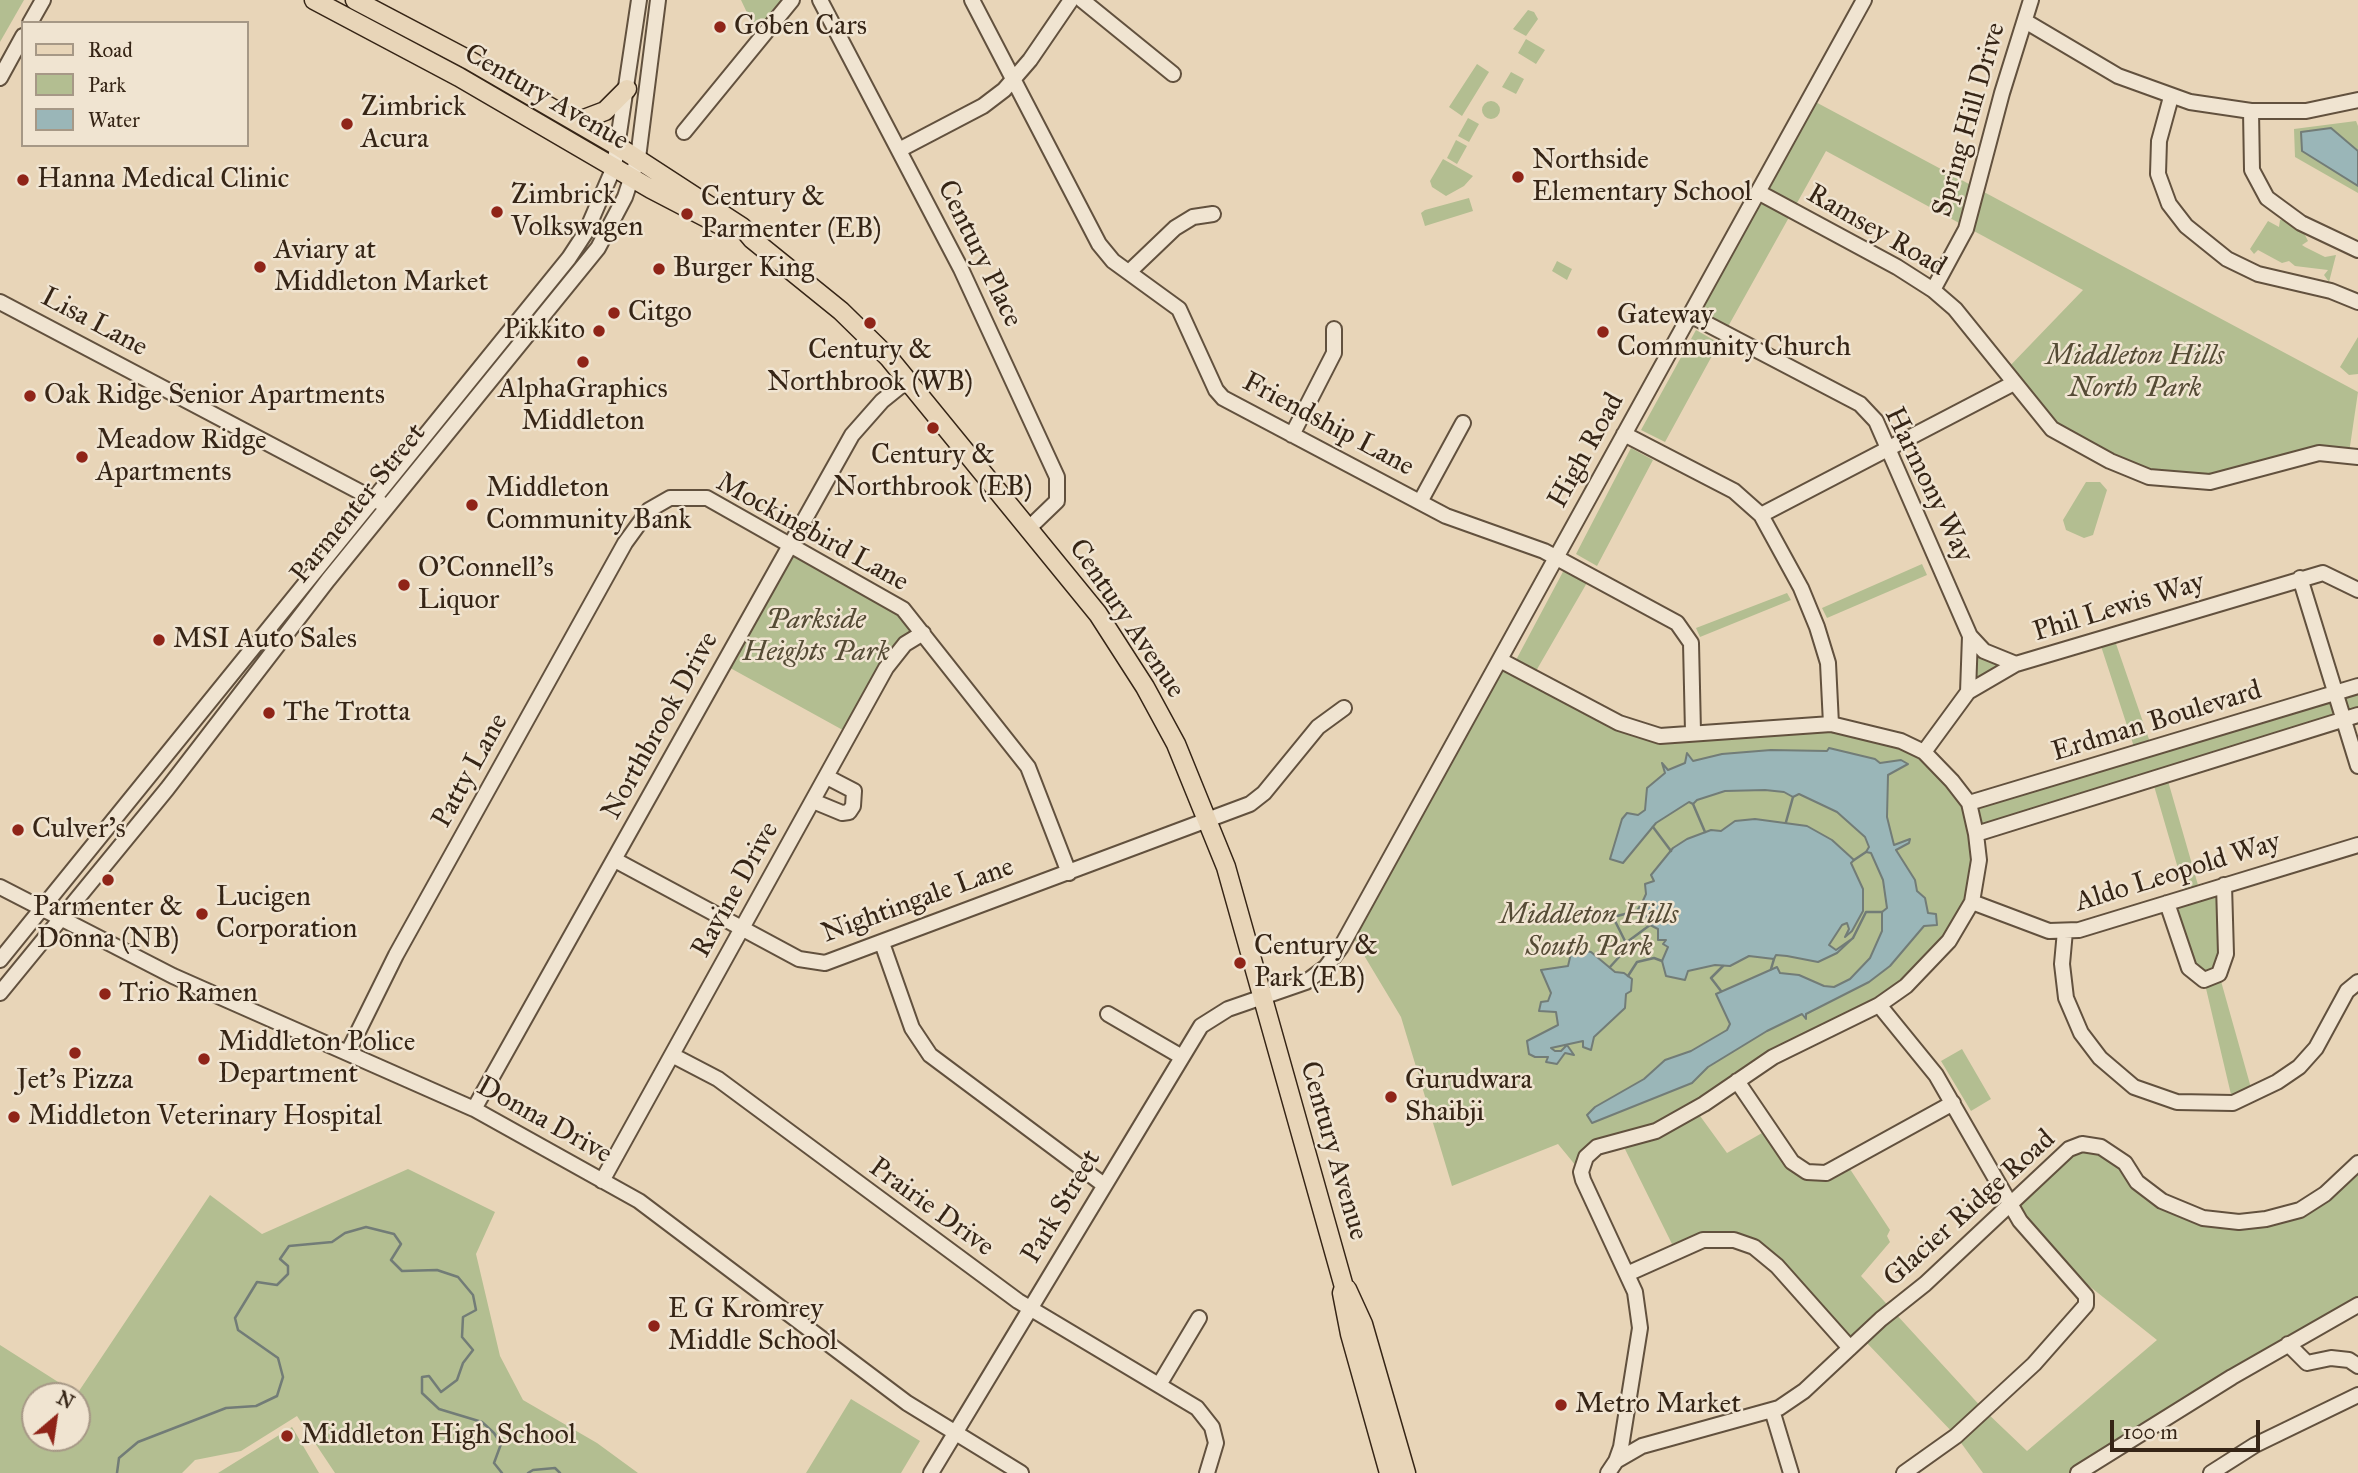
<!DOCTYPE html>
<html>
<head>
<meta charset="utf-8">
<style>
  body { margin:0 }
  #map { position:relative; width:2358px; height:1473px; overflow:hidden; background:#e8d5b8; font-family:"IM FELL Great Primer",serif }
  canvas { display:block }
  .legend { position:absolute; left:21px; top:21px; width:228px; height:126px; box-sizing:border-box; background:#f0e4d1; border:2px solid #a69886; margin:0; padding:9px 12px; list-style:none; font-size:21px; color:#362516 }
  .legend li { display:flex; align-items:center; gap:14px; height:35px }
  .legend b { width:35px; border:2px solid #a69886 }
  .north { position:absolute; left:21px; top:1382px; width:70px; height:70px; box-sizing:border-box; background:#f0e4d1; border:2px solid #a69886; border-radius:50%; rotate:29deg; font-size:19px; font-weight:700; line-height:28px; text-align:center; color:#362516 }
  .north::after { content:''; display:block; margin:auto; width:24px; height:32px; background:#8f2418; clip-path:polygon(50% 0,100% 100%,50% 72%,0 100%) }
  .scale { position:absolute; left:2110px; top:1420px; width:150px; height:32px; box-sizing:border-box; border:4px solid #362516; border-top:0; padding-left:9px; font-size:21px; line-height:24px; white-space:nowrap; color:#362516; -webkit-text-stroke:5px #f0e4d1; paint-order:stroke }
</style>
</head>
<body>
<div id="map">
<canvas width="2358" height="1473"></canvas>
<ul class="legend">
<li><b style="height:9px;background:#e8d5b8"></b>Road</li>
<li><b style="height:19px;background:#b3be91"></b>Park</li>
<li><b style="height:19px;background:#9ab6b8"></b>Water</li>
</ul>
<div class="north">N</div>
<div class="scale">100 m</div>
</div>
<script>
const c = document.querySelector('canvas').getContext('2d');
c.lineJoin = 'round';
function paint(path, color) { c.fillStyle = color; c.fill(path, 'evenodd'); }
const shape = rows => new Path2D(rows.map(r => 'M' + r).join(''));
function stroke(path, color, width, dash) { c.strokeStyle = color; c.lineWidth = width; c.lineCap = dash ? 'butt' : 'round'; c.setLineDash(dash || []); c.stroke(path); }
function label(font, color, halo, rows, align = 'center') {
  c.font = font + ' "IM FELL Great Primer",serif'; c.lineWidth = 5; c.setLineDash([]); c.textBaseline = 'middle'; c.strokeStyle = halo; c.fillStyle = color; for (const [text, x, y, turn = 0] of rows) {
    c.save(); c.translate(x, y); c.rotate((+turn || 0) * Math.PI / 180); c.textAlign = isNaN(turn) ? turn : align; if (halo) c.strokeText(text, 0, 0); c.fillText(text, 0, 0); c.restore();
  }
}
paint(shape([
  [0,0,24,0,0,42],
  [741,0,792,0,759,38],
  [1528,10,1534,12,1538,19,1526,36,1513,29],
  [1526,39,1545,50,1536,64,1518,53],
  [1477,64,1489,72,1462,116,1449,107],
  [1511,72,1524,79,1516,94,1502,87],
  [1810,99,2358,392,2349,453,2210,482,2149,477,2052,429,2005,371,2083,290,1826,151,1725,332,1690,315],
  '1482 110a9 9 0 1 1 18 0a9 9 0 1 1-18 0Z',
  [1468,118,1479,124,1469,142,1458,136],
  [2356,121,2358,126,2358,193,2295,157,2294,129],
  [1456,140,1467,146,1457,164,1447,158],
  [1443,159,1473,176,1464,186,1446,196,1432,187,1430,181],
  [1469,198,1473,211,1425,226,1421,213,1425,210],
  [2280,220,2287,220,2303,231,2308,241,2302,245,2305,247,2325,257,2336,255,2329,282,2324,275,2328,270,2295,266,2289,261,2282,263,2258,250,2254,254,2250,249,2268,221,2279,227],
  [1557,261,1572,269,1567,280,1552,271],
  [1696,330,1719,343,1665,442,1641,430],
  [2358,337,2358,374,2349,375,2340,367],
  [1631,448,1653,460,1597,566,1576,554],
  [2086,482,2100,482,2107,490,2093,535,2084,538,2066,530,2063,520],
  [789,546,874,592,923,633,905,644,850,734,723,664],
  [1922,564,1927,575,1827,618,1822,608],
  [1565,568,1588,581,1536,671,1516,660],
  [1787,593,1791,600,1700,637,1696,628],
  [2113,635,2152,748,2358,686,2358,715,2166,774,2200,892,2224,885,2219,974,2253,1095,2233,1103,2204,980,2189,968,2167,903,2186,896,2152,779,1976,834,1972,902,1906,986,1773,1057,1695,1109,1727,1153,1769,1129,1807,1172,1846,1163,1890,1230,1887,1236,1890,1242,1861,1276,1984,1410,2027,1451,2157,1340,2049,1254,2011,1206,2069,1149,2101,1147,2162,1202,2239,1222,2300,1210,2358,1163,2358,1305,2078,1473,1983,1473,1956,1436,1866,1342,1845,1337,1774,1258,1706,1234,1672,1244,1621,1141,1597,1147,1581,1172,1558,1144,1452,1186,1401,1017,1350,932,1500,660,1660,736,1831,724,1924,752,1969,803,2136,753,2099,640],
  [1970,636,2016,664,1981,685,1968,680],
  [1962,1049,1991,1099,1971,1111,1941,1061],
  [408,1169,495,1212,476,1254,500,1356,523,1400,597,1443,638,1473,335,1473,297,1416,241,1451,195,1460,182,1473,0,1473,0,1345,77,1394,210,1195,262,1234],
  [77,1396,77,1438,35,1438,35,1396],
  [851,1399,920,1441,901,1473,806,1473],
  [292,1427,319,1473,218,1473]
]), '#b3be91');
const water = shape([
  [2331,128,2358,151,2358,186,2302,151,2301,132,2331,128],
  [1829,748,1875,759,1880,763,1901,760,1908,764,1888,775,1887,817,1894,845,1910,839,1909,843,1896,850,1915,880,1917,891,1925,898,1928,913,1936,914,1937,925,1924,926,1890,966,1869,982,1806,1014,1806,1019,1802,1014,1767,1031,1708,1067,1692,1083,1592,1123,1587,1115,1595,1107,1644,1079,1665,1060,1691,1051,1727,1030,1730,1024,1716,994,1777,967,1780,973,1799,975,1824,986,1834,987,1850,979,1870,958,1882,931,1882,912,1887,908,1883,880,1871,853,1866,852,1869,847,1865,837,1837,812,1799,794,1793,797,1784,792,1765,790,1725,791,1697,800,1693,804,1689,802,1656,823,1623,863,1610,859,1622,819,1627,813,1638,815,1645,810,1647,788,1665,773,1662,763,1668,770,1685,763,1687,753,1693,761,1722,754,1771,750,1827,751,1829,748],
  [1755,819,1807,826,1832,840,1854,860,1851,863,1863,889,1863,911,1852,931,1845,937,1849,929,1847,923,1842,925,1829,945,1836,950,1853,938,1837,953,1818,962,1787,956,1776,955,1774,959,1749,956,1730,966,1715,965,1688,971,1685,980,1666,976,1662,961,1668,947,1663,944,1666,940,1658,940,1658,929,1650,925,1641,905,1646,894,1645,884,1654,881,1651,875,1673,848,1687,839,1711,830,1721,831,1735,821,1755,819],
  [1572,949,1591,952,1615,972,1624,973,1632,979,1631,991,1626,994,1625,1008,1594,1037,1591,1050,1583,1047,1583,1041,1551,1048,1555,1051,1561,1051,1567,1045,1574,1055,1565,1053,1557,1064,1546,1062,1548,1057,1535,1057,1529,1054,1527,1041,1558,1025,1556,1012,1539,1011,1541,1002,1548,1001,1551,993,1541,970,1568,966,1572,949]
]);
paint(water, '#9ab6b8');
stroke(water, '#727c77', 2);
stroke(shape([
  [1693,804,1705,832],
  [1786,822,1793,797],
  [1653,827,1671,851],
  [1854,860,1866,852],
  [1853,938,1866,912,1882,912],
  [1627,942,1650,925],
  [1610,967,1628,947,1613,917,1637,911,1641,905],
  [1771,969,1774,959],
  [1628,976,1637,962,1654,958,1662,961],
  [1721,991,1711,978,1723,966],
  [117,1473,119,1458,138,1442,226,1408,256,1406,277,1396,283,1377,278,1358,238,1330,235,1318,257,1282,277,1285,288,1274,288,1266,280,1259,289,1246,332,1242,345,1233,366,1227,394,1234,401,1244,391,1260,402,1271,437,1270,458,1277,473,1295,476,1310,463,1317,462,1337,473,1350,463,1363,457,1380,441,1392,429,1376,422,1377,422,1393,439,1409,482,1422,494,1433,501,1444,494,1463,502,1473],
  [528,1473,533,1470,555,1468,560,1473]
]), '#727c77', 2.5);
const minor = shape([
  [820,0,961,269,1057,477,1057,501,1029,528],
  [972,0,1099,244,1113,261,1179,309,1216,390,1223,398,1446,516,1544,551,1677,623,1691,643,1693,732],
  [1082,0,1173,74],
  [2025,21,2118,76,2190,102,2251,111,2306,111,2358,100],
  [30,23,43,0],
  [0,78,23,36],
  [2171,97,2159,141,2158,174,2169,204,2186,226,2227,259,2258,274,2331,291,2358,302],
  [2251,111,2252,170,2267,198,2301,223,2358,250],
  [684,132,792,0],
  [899,150,983,106,1004,90,1030,60,1071,0],
  [1758,192,1897,267,1933,290,1955,309,2052,429,2110,461,2149,477,2210,482,2319,453,2358,457],
  [1129,272,1175,228,1193,217,1213,214],
  [1933,290,1966,229,2002,93,2031,0],
  [0,302,381,503],
  [1690,315,1860,404,1876,421,1970,636,1968,692],
  [1624,434,1734,491,1761,515,1801,588,1817,627,1828,663,1831,724],
  [1292,435,1334,353,1334,329],
  [1420,502,1463,423],
  [1761,515,2014,383],
  [2300,578,2358,766],
  [1970,636,1984,651,2016,664],
  [1500,660,1619,723,1660,736,1831,724,1901,741,1924,752,1952,781,1969,803,1976,834,1979,860,1972,902,1949,941,1906,986,1879,1005,1773,1057,1704,1104,1656,1131,1597,1147,1586,1157,1581,1172,1583,1180,1635,1292,1640,1328,1621,1447,1616,1461,1608,1473],
  [1924,752,1968,692,2016,664,2323,573,2358,590],
  [813,801,842,813,849,812,853,806,854,791,827,777],
  [1969,803,2358,686],
  [1976,834,2358,715],
  [615,860,799,959,825,963,1250,804,1264,793,1318,727,1344,708],
  [0,887,173,976,474,1109,639,1201,907,1403,1021,1473],
  [1972,902,2049,931,2079,930,2358,845],
  [2167,903,2189,968,2204,980,2219,974,2226,954,2224,885],
  [2065,931,2062,964,2066,998,2081,1033,2100,1058,2134,1087,2177,1102,2233,1103,2277,1082,2299,1067,2316,1048,2347,991,2358,982],
  [882,943,912,1028,930,1055,1104,1185],
  [0,960,569,258,586,232,614,167,639,0],
  [0,993,167,789,328,580,598,248,625,197,638,158,658,0],
  [1879,1005,1936,1075,2020,1221,2086,1296,2086,1305,2034,1364,1956,1436,1904,1473],
  [1108,1014,1182,1057],
  [348,1052,396,955,625,543,649,510,670,498,707,498,903,609,1028,767,1069,873],
  [672,1055,718,1079,1018,1301,1197,1408,1212,1427,1216,1443,1207,1473],
  [1737,1081,1792,1162,1807,1172,1826,1173,1953,1103],
  [474,1109,852,435,882,401,908,380],
  [602,1181,886,668,905,644,923,633],
  [1627,1274,1703,1240,1734,1240,1754,1247,1777,1266,1850,1348],
  [2288,1344,2307,1363,2331,1358,2349,1360,2358,1366],
  [1159,1385,1199,1318],
  [1772,1410,1791,1473],
  [1616,1461,1642,1446,1779,1408,1804,1391,1881,1319,1925,1284,2069,1149,2082,1144,2101,1147,2125,1163,2137,1182,2162,1201,2203,1218,2239,1222,2266,1219,2300,1210,2325,1194,2358,1163],
  [931,1473,1201,1026,1228,1009,1306,982,1326,967,1341,947,1864,0],
  [2078,1473,2232,1377,2358,1305],
  [2211,1473,2255,1445,2358,1395]
]);
const major = shape([
  [314,0,459,77,651,189,726,228],
  [355,0,469,60,619,147,742,227,752,239,841,311,889,358,1098,614,1145,687,1176,744,1226,867,1344,1287,1342,1293,1350,1334,1389,1473],
  [576,122,605,111,627,89],
  [1347,1289,1363,1324,1406,1473]
]);
stroke(minor, '#62513e', 18);
stroke(major, '#362516', 21);
stroke(minor, '#f0e4d1', 14);
stroke(major, '#e8d5b8', 18);
for (const [x, y, r, color] of [
  [720,27,7,"#8f2418"],
  [347,124,7,"#8f2418"],
  [1518,177,7,"#8f2418"],
  [23,180,7,"#8f2418"],
  [497,212,7,"#8f2418"],
  [687,214,7,"#8f2418"],
  [260,267,7,"#8f2418"],
  [659,269,7,"#8f2418"],
  [614,313,7,"#8f2418"],
  [870,323,7,"#8f2418"],
  [599,331,7,"#8f2418"],
  [1603,332,7,"#8f2418"],
  [583,362,7,"#8f2418"],
  [30,396,7,"#8f2418"],
  [933,428,7,"#8f2418"],
  [82,457,7,"#8f2418"],
  [472,505,7,"#8f2418"],
  [404,585,7,"#8f2418"],
  [159,640,7,"#8f2418"],
  [269,713,7,"#8f2418"],
  [18,830,7,"#8f2418"],
  [108,880,7,"#8f2418"],
  [202,914,7,"#8f2418"],
  [1240,963,7,"#8f2418"],
  [105,994,7,"#8f2418"],
  [75,1053,7,"#8f2418"],
  [204,1059,7,"#8f2418"],
  [1391,1097,7,"#8f2418"],
  [14,1117,7,"#8f2418"],
  [654,1326,7,"#8f2418"],
  [1561,1405,7,"#8f2418"],
  [287,1436,7,"#8f2418"]
]) { const dot = new Path2D(); dot.arc(x, y, r, 0, 2 * Math.PI); c.fillStyle = color; c.fill(dot); stroke(dot, '#f0e4d1', 2.5); }
label('28px', '#362516', '#f0e4d1', [
  ["Goben Cars",734,27],
  ["Zimbrick",361,108],
  ["Acura",361,140],
  ["Northside",1532,161],
  ["Elementary School",1532,193],
  ["Hanna Medical Clinic",37,180],
  ["Zimbrick",511,196],
  ["Volkswagen",511,228],
  ["Century &",701,198],
  ["Parmenter (EB)",701,230],
  ["Aviary at",274,251],
  ["Middleton Market",274,283],
  ["Burger King",673,269],
  ["Citgo",628,313],
  ["Gateway",1617,316],
  ["Community Church",1617,348],
  ["Pikkito",585,331,"right"],
  ["Century &",870,351,"center"],
  ["Northbrook (WB)",870,383,"center"],
  ["AlphaGraphics",583,390,"center"],
  ["Middleton",583,422,"center"],
  ["Oak Ridge Senior Apartments",44,396],
  ["Meadow Ridge",96,441],
  ["Apartments",96,473],
  ["Century &",933,456,"center"],
  ["Northbrook (EB)",933,488,"center"],
  ["Middleton",486,489],
  ["Community Bank",486,521],
  ["O'Connell's",418,569],
  ["Liquor",418,601],
  ["MSI Auto Sales",173,640],
  ["The Trotta",283,713],
  ["Culver's",32,830],
  ["Lucigen",216,898],
  ["Corporation",216,930],
  ["Parmenter &",108,908,"center"],
  ["Donna (NB)",108,940,"center"],
  ["Century &",1254,947],
  ["Park (EB)",1254,979],
  ["Trio Ramen",119,994],
  ["Middleton Police",218,1043],
  ["Department",218,1075],
  ["Jet's Pizza",75,1081,"center"],
  ["Gurudwara",1405,1081],
  ["Shaibji",1405,1113],
  ["Middleton Veterinary Hospital",28,1117],
  ["E G Kromrey",668,1310],
  ["Middle School",668,1342],
  ["Metro Market",1575,1405],
  ["Middleton High School",301,1436]
], 'left');
label('28px', '#362516', '#f0e4d1', [
  ["Century Avenue",546,98,30],
  ["Spring Hill Drive",1970,120,-74],
  ["Ramsey Road",1876,231,30],
  ["Century Place",979,254,64],
  ["Lisa Lane",94,323,28],
  ["Friendship Lane",1328,425,28],
  ["High Road",1587,451,-61],
  ["Harmony Way",1928,485,64],
  ["Parmenter Street",359,504,-51],
  ["Mockingbird Lane",812,533,29],
  ["Phil Lewis Way",2119,608,-17],
  ["Century Avenue",1126,619,56],
  ["Erdman Boulevard",2157,722,-17],
  ["Northbrook Drive",661,726,-61],
  ["Patty Lane",471,771,-61],
  ["Aldo Leopold Way",2178,873,-17],
  ["Ravine Drive",736,890,-61],
  ["Nightingale Lane",918,901,-20],
  ["Donna Drive",544,1121,29],
  ["Century Avenue",1333,1151,74],
  ["Park Street",1062,1207,-59],
  ["Prairie Drive",931,1208,36],
  ["Glacier Ridge Road",1970,1209,-42]
]);
label('italic 28px', '#554b35', '#f0e4d1', [
  ["Middleton Hills",2135,357],
  ["North Park",2135,389],
  ["Parkside",816,621],
  ["Heights Park",816,653],
  ["Middleton Hills",1589,916],
  ["South Park",1589,948]
]);
</script>
</body>
</html>
